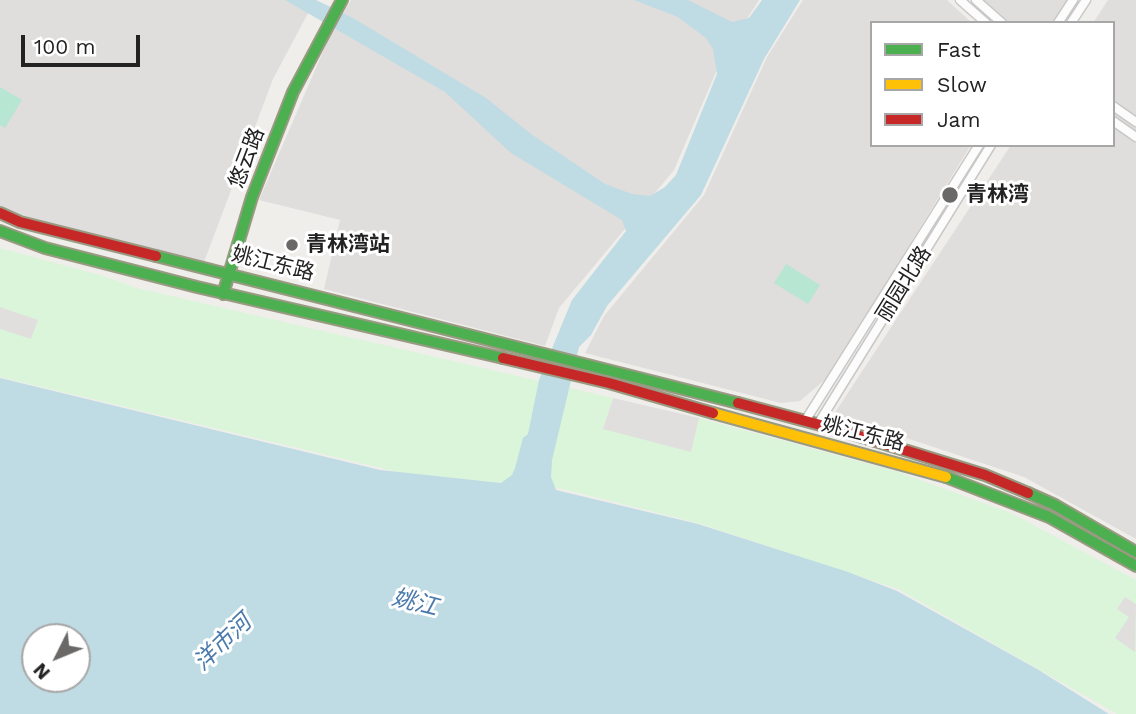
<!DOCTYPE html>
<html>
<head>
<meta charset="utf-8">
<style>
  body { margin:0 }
  #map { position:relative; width:1136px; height:714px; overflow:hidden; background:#f0eeeb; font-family:"Work Sans",sans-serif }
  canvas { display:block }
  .legend { position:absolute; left:870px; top:21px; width:245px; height:126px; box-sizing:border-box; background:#fff; border:2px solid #a7a7a7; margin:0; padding:9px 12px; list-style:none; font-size:21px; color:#222 }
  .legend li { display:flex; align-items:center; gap:14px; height:35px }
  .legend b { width:35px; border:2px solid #a7a7a7 }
  .north { position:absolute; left:21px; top:623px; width:70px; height:70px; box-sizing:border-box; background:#fff; border:2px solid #a7a7a7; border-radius:50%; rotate:227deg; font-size:19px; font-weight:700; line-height:28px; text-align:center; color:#222 }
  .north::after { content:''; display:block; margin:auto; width:24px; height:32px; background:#6a6968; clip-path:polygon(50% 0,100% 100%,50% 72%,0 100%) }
  .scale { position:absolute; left:21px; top:35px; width:119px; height:32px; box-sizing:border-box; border:4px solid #222; border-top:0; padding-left:9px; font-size:21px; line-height:24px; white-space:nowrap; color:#222; -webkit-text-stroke:5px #fff; paint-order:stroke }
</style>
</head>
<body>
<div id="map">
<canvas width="1136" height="714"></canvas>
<ul class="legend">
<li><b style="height:9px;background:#4caf50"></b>Fast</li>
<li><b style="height:9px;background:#ffc107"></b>Slow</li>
<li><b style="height:9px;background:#c62828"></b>Jam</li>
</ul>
<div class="north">N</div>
<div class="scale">100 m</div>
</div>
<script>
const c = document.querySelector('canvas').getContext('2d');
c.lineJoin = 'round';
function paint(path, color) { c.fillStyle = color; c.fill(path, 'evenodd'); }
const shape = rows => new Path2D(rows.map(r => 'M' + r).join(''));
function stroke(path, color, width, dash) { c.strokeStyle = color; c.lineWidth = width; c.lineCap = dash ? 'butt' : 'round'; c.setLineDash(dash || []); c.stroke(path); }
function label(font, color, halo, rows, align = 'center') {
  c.font = font + ' "Work Sans","Noto Sans SC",sans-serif'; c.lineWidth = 6; c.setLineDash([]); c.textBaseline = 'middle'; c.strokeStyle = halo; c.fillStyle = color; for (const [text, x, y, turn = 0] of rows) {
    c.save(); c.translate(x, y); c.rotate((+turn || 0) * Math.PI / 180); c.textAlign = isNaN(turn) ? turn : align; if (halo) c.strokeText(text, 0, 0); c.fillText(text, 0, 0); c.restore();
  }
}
paint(shape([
  [0,0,315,0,273,79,204,262,27,219,0,206],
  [351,0,759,0,722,58,674,170,559,308,545,346,324,289,340,220,259,200,328,40],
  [803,0,947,0,972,23,872,23,872,145,971,145,827,378,800,401,781,403,585,353,604,316,704,195,767,57],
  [978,0,1070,0,1055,23,1005,23],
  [1108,0,1136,0,1136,539,1024,477,834,414,1011,145,1113,145,1113,23,1093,23]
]), '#dfdedc');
paint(shape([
  [0,248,100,275,137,288,613,398,603,428,691,451,699,418,898,472,1011,513,1136,580,1136,714,1117,714,898,589,698,523,563,489,402,473,0,377]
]), '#daf5da');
paint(shape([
  [0,87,22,100,5,128,0,125],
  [786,264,820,285,808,304,774,283]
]), '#b7e6d2');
paint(shape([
  [0,307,38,320,31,339,0,329],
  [613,398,699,418,691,452,603,429],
  [1125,597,1136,604,1135,652,1115,638,1129,617,1117,609]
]), '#e0dfde');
paint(shape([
  [285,0,316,0,353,18,486,98,531,134,605,184,632,194,650,196,665,187,676,175,717,74,713,49,706,38,678,17,634,0,688,0,732,22,749,18,762,0,800,0,764,59,701,195,607,306,591,335,579,347,552,460,551,477,556,490,698,524,848,572,897,591,1037,669,1109,714,0,714,0,378,380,470,501,483,512,475,515,468,523,438,528,434,539,380,572,300,626,231,622,220,511,153,445,92],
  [35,637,77,637,77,679,35,679]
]), '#bfdbe3');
const street = shape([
  [960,0,986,23],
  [976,0,1002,23],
  [1058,23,1073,0],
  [1071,23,1086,0],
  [1113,106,1136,122],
  [1113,121,1136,137],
  [805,421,979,145],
  [818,424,991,145]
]);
const fast = shape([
  [0,231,45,248,197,287,503,358],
  [156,256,738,403],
  [223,294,252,197,293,92,342,0],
  [946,477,1049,517,1136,566],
  [1028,493,1055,505,1136,552]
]);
const slow = shape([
  [713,413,946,477]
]);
const jam = shape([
  [0,213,20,222,156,256],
  [503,358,609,383,713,413],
  [738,403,843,431,985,475,1028,493]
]);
stroke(street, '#c9c8c7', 11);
stroke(fast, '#999a82', 14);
stroke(slow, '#999a82', 14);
stroke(jam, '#999a82', 14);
stroke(street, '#fdfcfc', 8);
stroke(fast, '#4caf50', 10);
stroke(slow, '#ffc107', 10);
stroke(jam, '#c62828', 10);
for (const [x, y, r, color] of [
  [950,195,9,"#6a6968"],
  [292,245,7,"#6a6968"]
]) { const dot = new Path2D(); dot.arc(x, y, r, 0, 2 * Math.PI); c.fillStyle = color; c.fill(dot); stroke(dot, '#fff', 2.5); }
label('21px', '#222', '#fff', [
  ["悠云路",247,158,-69],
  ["姚江东路",273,264,14],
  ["丽园北路",904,284,-58],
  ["姚江东路",863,434,14]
]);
label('bold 21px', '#222', '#fff', [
  ["青林湾",966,195],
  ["青林湾站",306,245]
], 'left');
label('italic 23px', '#4a7aab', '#fff', [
  ["姚江",415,603,14],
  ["洋市河",223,643,-44]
]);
</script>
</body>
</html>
